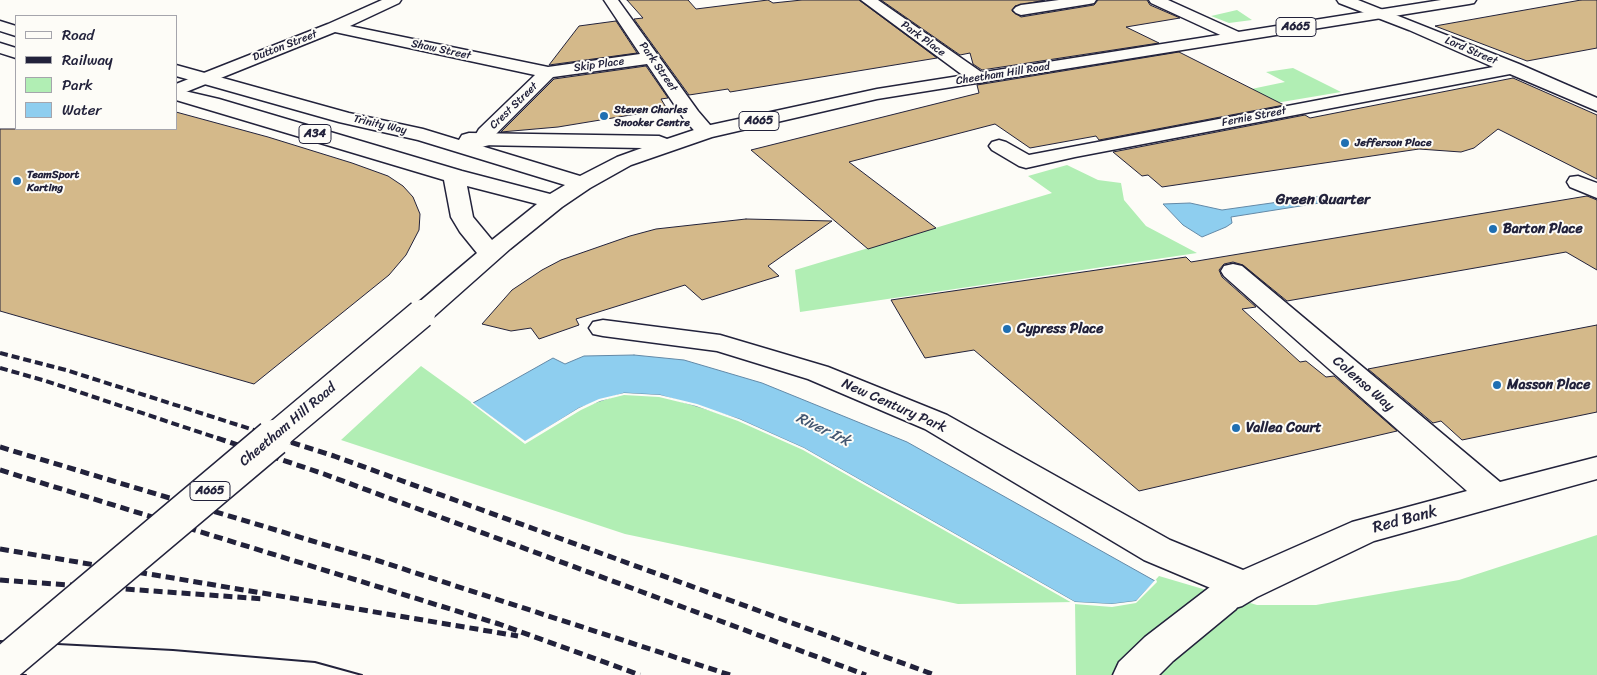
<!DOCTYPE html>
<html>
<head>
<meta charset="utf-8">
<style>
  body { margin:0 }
  #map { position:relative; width:1597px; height:675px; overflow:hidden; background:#fdfcf7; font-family:Sriracha,sans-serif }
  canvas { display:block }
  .legend { position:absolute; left:15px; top:15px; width:162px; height:115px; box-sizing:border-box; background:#fdfcf7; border:1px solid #a5a5ac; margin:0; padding:6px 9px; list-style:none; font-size:15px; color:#22223b }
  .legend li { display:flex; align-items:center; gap:10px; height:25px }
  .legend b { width:25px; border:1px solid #a5a5ac }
</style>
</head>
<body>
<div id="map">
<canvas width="1597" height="675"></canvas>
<ul class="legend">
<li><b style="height:6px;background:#fdfcf7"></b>Road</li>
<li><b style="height:6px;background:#22223b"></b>Railway</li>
<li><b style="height:14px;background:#b1eeb4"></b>Park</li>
<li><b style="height:14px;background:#8eceef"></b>Water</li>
</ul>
</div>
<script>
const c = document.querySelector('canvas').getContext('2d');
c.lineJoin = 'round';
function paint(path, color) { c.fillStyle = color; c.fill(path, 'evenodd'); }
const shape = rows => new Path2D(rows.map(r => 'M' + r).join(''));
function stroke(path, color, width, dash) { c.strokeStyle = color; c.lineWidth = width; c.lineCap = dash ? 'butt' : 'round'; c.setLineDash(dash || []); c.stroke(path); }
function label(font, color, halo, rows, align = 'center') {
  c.font = font + ' Sriracha,sans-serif'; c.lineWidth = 4; c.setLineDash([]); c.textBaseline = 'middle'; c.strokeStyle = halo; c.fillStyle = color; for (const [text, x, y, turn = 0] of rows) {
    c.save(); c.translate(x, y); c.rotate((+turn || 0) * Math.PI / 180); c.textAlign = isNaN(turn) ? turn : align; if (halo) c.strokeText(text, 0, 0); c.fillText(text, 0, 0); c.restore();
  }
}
paint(shape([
  [1237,10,1252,20,1229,23,1211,16],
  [1293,68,1341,92,1175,120,1237,92,1285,82,1266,72],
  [1067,165,1098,180,1121,183,1124,200,1146,226,1197,253,800,312,795,270,1052,193,1028,176],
  [421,366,525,441,579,408,624,393,660,395,739,419,1136,601,1159,576,1257,605,1316,605,1459,580,1597,535,1597,675,1076,675,1075,602,958,604,625,534,341,440]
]), '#b1eeb4');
const water = shape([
  [1321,196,1332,201,1231,217,1232,223,1226,227,1202,237,1183,225,1163,204,1190,203,1222,210,1321,196],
  [634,355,684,360,762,383,907,442,1155,581,1136,601,1112,604,1075,602,804,448,739,419,660,395,624,393,579,408,525,442,473,403,553,358,565,364,584,356,634,355]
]);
paint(water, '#8eceef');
stroke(water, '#6389a7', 1);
paint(shape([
  [624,393,660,395,697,404,739,419,804,448,1075,602,1112,604,1136,601,1156,579,1157,582,1136,603,1112,607,1074,604,803,450,738,421,696,406,659,397,624,395,600,401,581,410,525,444,471,403,471,401,525,441,579,408,599,399]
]), '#fdfcf7');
const building = shape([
  [627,0,688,0,696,9,768,0,773,3,802,0,859,0,937,58,730,92,728,89,689,95,634,19,643,18,627,0],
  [881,0,1045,0,1015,6,1012,11,1021,17,1094,5,1098,0,1147,0,1150,5,1180,18,1126,27,1159,43,982,70,973,64,970,53,960,55,881,0],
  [1581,0,1597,0,1597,48,1527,61,1435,26,1581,0],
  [616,21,637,53,549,65,579,26,616,21],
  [1179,52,1284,105,1099,140,1096,136,1030,148,995,124,849,162,936,228,868,249,751,150,979,93,977,85,1179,52],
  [646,66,668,98,661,99,667,109,558,127,501,132,554,79,646,66],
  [1513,78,1597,115,1597,179,1498,129,1474,148,1461,152,1419,149,1162,187,1148,175,1142,176,1113,152,1305,115,1310,118,1513,78],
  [176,112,268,137,352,163,388,176,403,186,413,197,420,214,419,230,406,255,389,275,254,384,0,311,0,129,176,129,176,112],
  [1587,196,1597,200,1597,270,1566,252,1287,301,1243,265,1233,262,1224,264,1219,270,1222,277,1256,307,1242,309,1300,362,1306,361,1326,377,1334,376,1397,431,1139,491,974,350,925,358,891,300,1186,257,1191,262,1587,196],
  [746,219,832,221,768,266,779,276,702,300,685,285,576,319,579,325,539,339,531,328,511,331,482,324,512,290,542,270,561,260,630,236,656,229,746,219],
  [1597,325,1597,412,1462,440,1441,421,1433,423,1368,369,1597,325]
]);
paint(building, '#d4b98a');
stroke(building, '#22223b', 1);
const minor = shape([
  [382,0,401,0,399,3,350,26,548,67,640,54,604,0,618,0,698,111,716,132,713,136,706,138,699,136,684,119,647,64,553,77,495,135,489,145,482,147,475,145,472,141,479,129,535,75,335,32,176,96,176,84,328,24,382,0],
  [861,0,878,0,984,74,987,78,984,82,978,83,972,82,861,0],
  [1059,0,1096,0,1094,3,1089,4,1021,15,1016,13,1013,10,1016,7,1021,5,1059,0],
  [1149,0,1168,0,1241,33,1243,36,1241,39,1229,39,1151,3,1149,0],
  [1337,0,1358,0,1519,64,1597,98,1597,111,1510,74,1075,157,1026,168,1019,166,992,150,989,146,992,142,999,140,1006,142,1029,155,1493,67,1409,30,1339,3,1337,0],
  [1578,176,1597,183,1597,198,1570,187,1567,182,1570,177,1578,176],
  [1233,264,1242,266,1500,482,1597,457,1597,479,1374,541,1257,597,1242,606,1229,610,1216,606,1210,595,1213,589,1144,560,925,429,808,379,717,351,603,336,593,334,589,328,593,322,603,320,720,335,828,367,947,415,1170,540,1243,570,1352,522,1467,491,1224,276,1221,271,1224,266,1233,264]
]);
const tertiary = shape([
  [1223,583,1236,587,1242,598,1236,609,1173,661,1159,675,1113,675,1119,662,1145,637,1210,587,1223,583]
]);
const trunk = shape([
  [1441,0,1476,0,1474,3,1469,4,877,99,712,137,631,165,590,188,562,207,510,249,430,320,421,322,412,320,408,314,412,308,477,253,460,232,451,217,444,180,176,100,176,89,219,99,462,171,550,194,565,185,418,140,339,122,176,76,176,65,349,113,423,129,459,140,462,135,469,133,659,136,667,139,706,126,877,89,1441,0],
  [478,145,642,148,617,157,580,176,478,145],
  [467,186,537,204,492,240,473,217,467,186],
  [0,21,16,26,16,36,0,31,0,21],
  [0,43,16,48,16,58,0,53,0,43]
]);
stroke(minor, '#22223b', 3);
stroke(tertiary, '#22223b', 3);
stroke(trunk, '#22223b', 3);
paint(minor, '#fdfcf7');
paint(tertiary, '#fdfcf7');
paint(trunk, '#fdfcf7');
stroke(shape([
  [0,641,173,650,315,662,362,675],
  [0,674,26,675]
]), '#22223b', 2);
stroke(shape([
  [0,353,66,370,282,439],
  [0,368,46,381,220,439]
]), '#22223b', 4, [8, 4]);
stroke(shape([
  [217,438,324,474,866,675],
  [278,438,334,456,935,675],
  [0,447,379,561,730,675],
  [0,470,499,624,640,675],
  [0,549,518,636],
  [0,580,264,599]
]), '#22223b', 5, [9, 5]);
const trunkBridgeFar1 = shape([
  [272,439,421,314]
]);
const trunkBridge = shape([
  [0,668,273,438]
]);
stroke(trunkBridgeFar1, '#22223b', 31, []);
stroke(trunkBridge, '#22223b', 39, []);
stroke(trunkBridgeFar1, '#fdfcf7', 28);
stroke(trunkBridge, '#fdfcf7', 36);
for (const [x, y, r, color] of [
  [604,116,5,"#1f6fb2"],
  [1345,143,5,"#1f6fb2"],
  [17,181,5,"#1f6fb2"],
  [1493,229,5,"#1f6fb2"],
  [1007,329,5,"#1f6fb2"],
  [1497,385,5,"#1f6fb2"],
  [1236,428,5,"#1f6fb2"]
]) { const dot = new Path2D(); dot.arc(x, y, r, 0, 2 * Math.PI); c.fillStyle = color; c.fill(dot); stroke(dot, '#fdfcf7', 2); }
label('11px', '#22223b', '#fdfcf7', [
  ["Park Place",923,39,36],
  ["Dutton Street",285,46,-21],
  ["Shaw Street",441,50,12],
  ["Lord Street",1471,51,23],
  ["Skip Place",599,65,-8],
  ["Park Street",658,67,55],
  ["Cheetham Hill Road",1003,74,-9],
  ["Crest Street",514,106,-44],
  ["Fernie Street",1254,117,-11],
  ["Trinity Way",380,125,13]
]);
label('bold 11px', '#22223b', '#fdfcf7', [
  ["Steven Charles",614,110],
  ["Snooker Centre",614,123],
  ["Jefferson Place",1355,143],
  ["TeamSport",27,175],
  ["Karting",27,188]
], 'left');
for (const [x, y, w] of [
  [1296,27,40],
  [759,121,40],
  [315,134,32],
  [210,491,40]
]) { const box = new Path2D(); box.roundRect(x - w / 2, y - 9.5, w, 19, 4); c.fillStyle = '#fdfcf7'; c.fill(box); stroke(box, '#22223b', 1); }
label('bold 12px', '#22223b', null, [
  ["A665",1296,27],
  ["A665",759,121],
  ["A34",315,134],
  ["A665",210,491]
]);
label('bold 14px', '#22223b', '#fdfcf7', [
  ["Barton Place",1503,229],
  ["Cypress Place",1017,329],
  ["Masson Place",1507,385],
  ["Vallea Court",1246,428]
], 'left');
label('14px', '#22223b', '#fdfcf7', [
  ["Colenso Way",1363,384,41],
  ["New Century Park",894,406,24],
  ["Cheetham Hill Road",288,425,-40]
]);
label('bold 15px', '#22223b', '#fdfcf7', [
  ["Green Quarter",1323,200]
]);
label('italic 15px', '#425671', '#fdfcf7', [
  ["River Irk",823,430,26]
]);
label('16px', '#22223b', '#fdfcf7', [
  ["Red Bank",1405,520,-15]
]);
</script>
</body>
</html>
